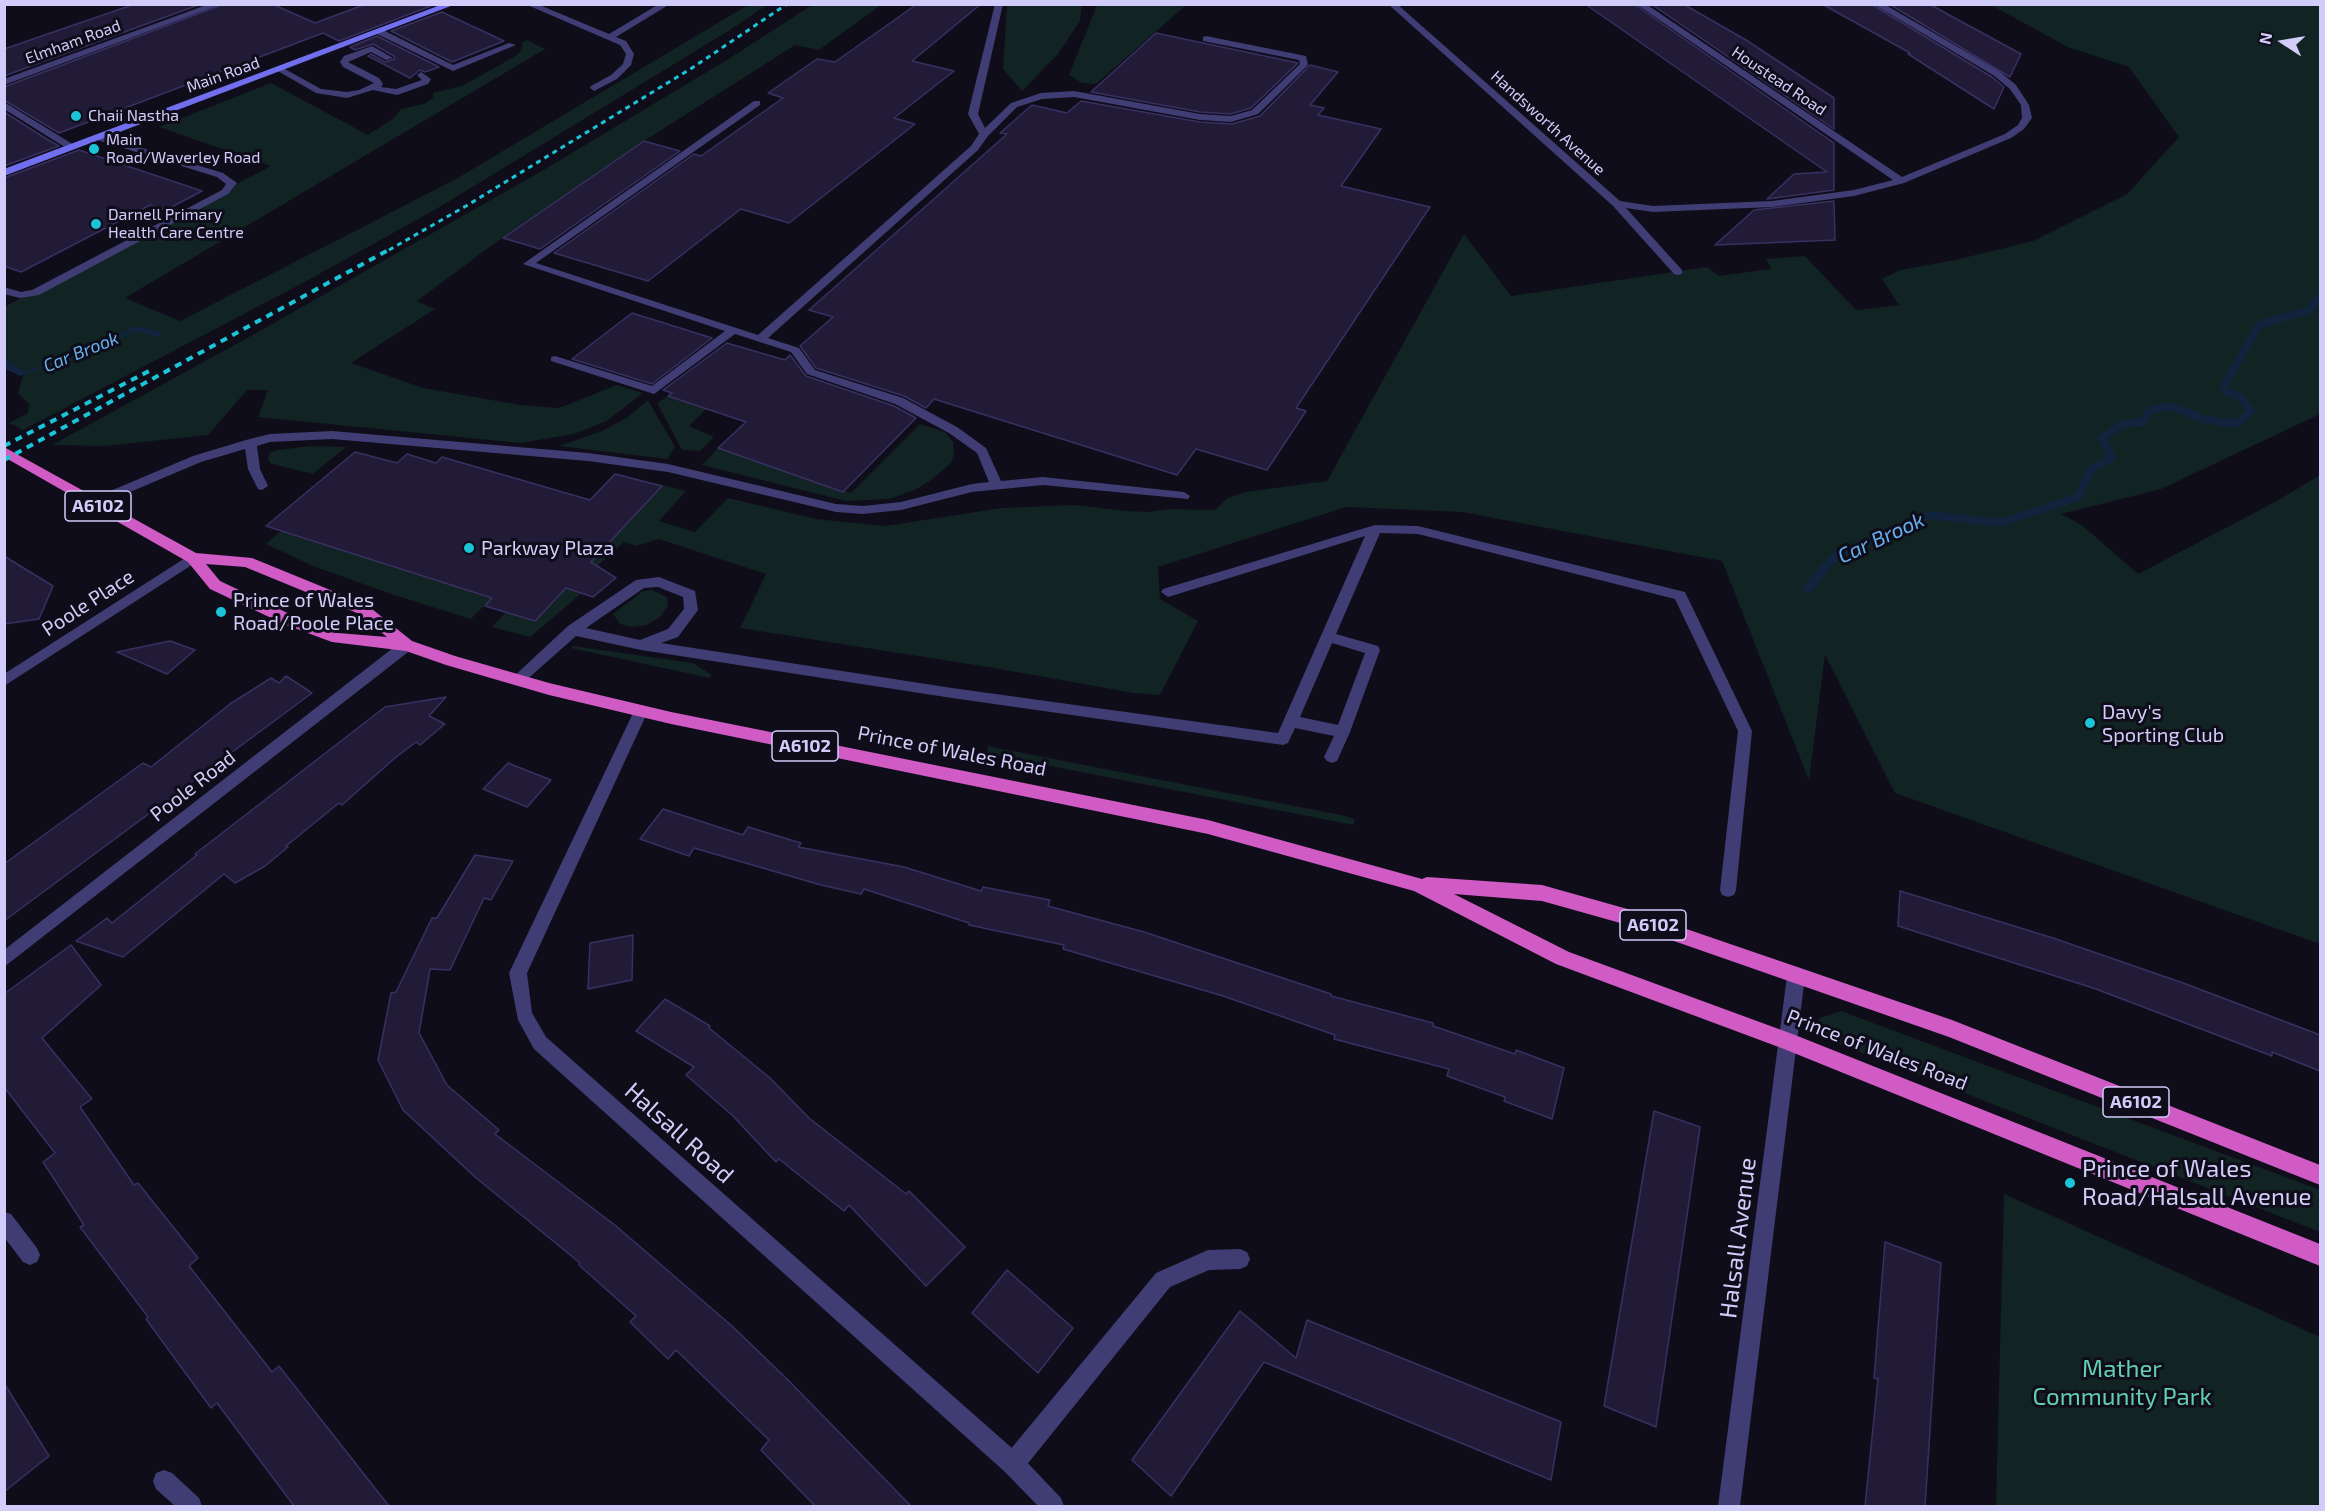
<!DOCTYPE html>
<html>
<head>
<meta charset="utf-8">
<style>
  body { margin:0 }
  #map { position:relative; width:2325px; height:1511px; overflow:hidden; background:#0f0d1a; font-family:"Exo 2",sans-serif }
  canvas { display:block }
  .frame { position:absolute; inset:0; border:6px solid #d1ccf9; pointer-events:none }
  .north { position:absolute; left:2253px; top:12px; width:60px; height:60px; -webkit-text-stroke:4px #0f0d1a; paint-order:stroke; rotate:282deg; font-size:16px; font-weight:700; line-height:24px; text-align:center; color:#d1ccf9 }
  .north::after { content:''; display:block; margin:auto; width:21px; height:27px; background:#d1ccf9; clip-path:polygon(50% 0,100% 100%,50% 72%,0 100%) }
</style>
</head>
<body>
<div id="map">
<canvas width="2325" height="1511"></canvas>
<div class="frame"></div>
<div class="north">N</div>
</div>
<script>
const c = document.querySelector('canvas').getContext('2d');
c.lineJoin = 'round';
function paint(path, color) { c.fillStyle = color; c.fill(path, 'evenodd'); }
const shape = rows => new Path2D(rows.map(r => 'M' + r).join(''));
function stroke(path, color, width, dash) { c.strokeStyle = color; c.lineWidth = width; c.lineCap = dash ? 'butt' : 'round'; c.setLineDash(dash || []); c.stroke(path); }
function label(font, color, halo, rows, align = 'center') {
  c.font = font + ' "Exo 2",sans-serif'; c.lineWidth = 6; c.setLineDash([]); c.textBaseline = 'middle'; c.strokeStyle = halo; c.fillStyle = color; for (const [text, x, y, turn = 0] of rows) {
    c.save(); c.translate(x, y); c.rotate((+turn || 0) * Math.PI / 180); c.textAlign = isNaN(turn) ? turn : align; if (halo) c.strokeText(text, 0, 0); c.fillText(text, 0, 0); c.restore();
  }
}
paint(shape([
  [748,5,767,5,730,30,438,208,301,284,23,430,9,423,28,413,29,404,18,393,24,372,5,359,4,307,271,166,159,127,271,83,368,135,394,118,401,109,424,104,433,98,433,93,462,86,514,57,520,52,523,42,527,40,545,49,125,298,180,321,456,179],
  [812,5,881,5,819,50,795,45,644,141,491,246,417,301,435,309,351,363,423,388,520,405,559,408,617,385,643,393,607,421,574,434,520,443,258,417,268,390,247,390,208,435,105,446,52,445,258,332,540,172,730,58],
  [1007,5,1082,5,1080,21,1058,54,1022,91,1003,69],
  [1097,5,1097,4,1186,5,1096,84,1082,83,1069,75],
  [1991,5,2320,5,2320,414,2161,489,2061,514,2082,525,2138,574,2275,502,2320,475,2320,944,1895,793,1825,655,1809,780,1722,561,1462,512,1346,507,1158,567,1160,599,1198,621,1160,695,1134,693,994,668,740,628,766,574,659,539,635,546,624,542,596,567,589,564,663,485,686,491,659,521,695,532,728,498,816,519,885,526,1002,508,1076,505,1125,511,1149,512,1168,509,1215,510,1228,498,1245,492,1327,481,1464,234,1511,296,1707,267,1719,276,1771,269,1766,259,1805,256,1856,310,1899,305,1882,279,1900,270,1955,260,2033,241,2127,194,2179,137,2129,67,2068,47],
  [668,396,706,409,689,426,714,437,700,451,682,450,657,403],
  [648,400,675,447,667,459,559,446,602,431,628,417],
  [920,424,945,432,953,442,954,455,951,463,931,480,917,489,890,499,846,501,702,465,718,448,851,493],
  [309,446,346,447,313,474,276,465,270,463,268,458,269,453,278,450],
  [281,531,492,598,471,619,394,595,313,566,266,544],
  [566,588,582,593,530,637,492,627,506,612,535,621],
  [652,590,667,597,668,605,661,616,647,625,632,627,620,624,613,614,643,591],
  [573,646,693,663,712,675,709,678,705,677,571,648],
  [987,746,1341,815,1354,819,1354,825,988,754],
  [1841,1011,2320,1190,2320,1232,1826,1039,1818,1022,1820,1018],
  [2004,1194,2320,1337,2320,1506,1996,1506]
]), '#112322');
paint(shape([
  [134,327,142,327,163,333,157,337,136,331,88,354,20,376,5,369,5,359,25,372,87,350]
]), '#12243d');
stroke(shape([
  [1823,570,1836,555,1930,515,2001,523,2078,497,2091,469,2112,458,2102,438,2122,424,2143,422,2150,410,2172,406,2203,419,2237,424,2251,411,2240,396,2227,392,2224,386,2259,325,2309,310,2320,297]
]), '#12243d', 8);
stroke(shape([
  [1808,588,1824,569]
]), '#12243d', 10);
const building = shape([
  [135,4,201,4,4,76,4,49,135,4],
  [224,4,272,4,315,23,366,4,431,6,339,41,323,33,59,133,4,100,4,87,224,4],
  [917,4,981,4,912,61,954,71,894,118,915,124,789,223,741,209,648,281,554,253,694,154,701,156,783,98,768,93,817,59,835,62,917,4],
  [1585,4,1634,4,1834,143,1834,190,1767,199,1794,174,1827,172,1585,4],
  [1651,4,1683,4,1746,40,1834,98,1834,129,1651,4],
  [1822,4,1871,4,1992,77,2004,87,1994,109,1908,54,1910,53,1822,4],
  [1889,4,1929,4,2021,54,2010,77,1889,4],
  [442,12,504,41,452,62,391,31,442,12],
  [1156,33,1203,43,1298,63,1251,108,1231,114,1200,112,1091,92,1156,33],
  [377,36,439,67,425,72,420,70,410,78,368,56,371,54,385,62,395,59,394,56,373,44,355,50,350,47,377,36],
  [1310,65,1338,72,1310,105,1324,108,1318,115,1381,129,1341,186,1430,207,1296,408,1306,411,1267,470,1196,449,1177,475,934,399,926,408,904,396,816,368,800,346,833,317,809,310,1007,134,1000,133,1032,105,1067,113,1081,101,1200,122,1232,124,1260,116,1310,65],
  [4,112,45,138,59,146,4,166,4,112],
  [644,141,680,151,540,249,503,238,644,141],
  [79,150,202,191,166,210,150,205,21,272,4,266,4,178,79,150],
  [1834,201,1835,240,1715,245,1754,210,1834,201],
  [632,313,712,338,652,384,572,359,632,313],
  [727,343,785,360,790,355,806,376,894,406,916,418,843,492,718,448,746,422,668,396,672,393,663,390,727,343],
  [355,452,397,463,407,454,436,463,442,457,590,500,615,474,662,486,591,562,616,578,593,597,566,588,535,621,485,606,492,598,266,526,355,452],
  [4,556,53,586,39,619,4,624,4,556],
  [170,641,195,650,167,674,117,652,170,641],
  [286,676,312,693,4,921,4,864,143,763,151,767,230,704,271,678,279,683,286,676],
  [446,697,429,716,445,724,420,745,416,742,395,758,342,805,339,803,286,846,288,847,265,866,235,883,224,874,123,957,76,941,107,918,112,923,197,855,195,854,385,707,446,697],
  [508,763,551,780,527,807,483,789,508,763],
  [663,809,743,835,748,827,801,843,798,847,904,867,981,891,983,887,1050,900,1048,906,1144,932,1331,994,1331,996,1433,1023,1433,1026,1515,1054,1516,1050,1564,1068,1552,1119,1504,1101,1505,1097,1447,1076,1449,1069,1334,1039,1335,1035,1223,996,1063,949,1064,945,969,925,969,923,864,889,861,894,821,885,694,848,689,856,640,839,663,809],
  [475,855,513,861,491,900,484,898,450,970,430,969,419,1033,447,1085,499,1130,495,1134,616,1226,732,1326,789,1381,911,1506,815,1506,761,1450,769,1440,676,1350,668,1359,630,1322,636,1316,579,1265,580,1263,475,1177,403,1110,378,1060,391,993,396,992,432,918,437,918,475,855],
  [1900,891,2053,938,2186,984,2320,1035,2320,1071,2272,1052,2272,1056,2096,989,1898,926,1900,891],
  [633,935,632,980,588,989,590,943,633,935],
  [71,945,101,985,42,1038,92,1099,80,1107,134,1185,138,1183,198,1258,189,1266,272,1372,279,1366,389,1506,294,1506,217,1403,211,1408,146,1319,148,1317,80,1227,84,1225,43,1162,55,1153,4,1087,4,994,71,945],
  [665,999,710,1026,709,1028,770,1078,809,1118,906,1194,909,1191,965,1247,926,1286,849,1205,844,1211,779,1159,776,1162,733,1116,686,1075,694,1067,636,1031,665,999],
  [1654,1111,1700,1127,1656,1427,1604,1406,1654,1111],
  [1885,1242,1941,1263,1925,1506,1865,1506,1878,1379,1874,1378,1885,1242],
  [1007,1270,1073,1328,1038,1373,972,1313,1007,1270],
  [1240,1311,1296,1358,1307,1320,1561,1422,1551,1480,1264,1362,1171,1496,1132,1460,1240,1311],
  [4,1383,49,1456,4,1492,4,1383]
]);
paint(building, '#211b38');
stroke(building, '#393062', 1.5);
paint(shape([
  [995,4,1003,4,978,114,985,128,1011,103,1041,93,1074,91,1200,114,1231,116,1252,110,1300,64,1299,60,1203,41,1203,37,1206,36,1306,56,1308,65,1258,114,1231,122,1200,120,1074,97,1042,99,1017,107,988,136,978,150,768,338,799,348,815,370,903,398,957,427,986,448,1001,481,1043,477,1184,492,1190,496,1188,499,1043,485,972,492,901,510,863,514,836,512,668,472,588,461,332,439,270,442,257,446,260,469,268,486,262,490,258,489,248,469,245,449,201,462,97,506,89,506,87,503,89,500,193,456,246,440,270,434,332,431,588,453,668,464,836,504,863,506,901,502,972,484,989,482,977,453,949,433,895,404,807,374,791,352,735,334,654,394,551,361,551,357,555,356,652,386,725,331,523,264,754,101,760,101,760,105,536,263,758,335,971,146,979,134,968,114,995,4],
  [377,30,383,30,453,65,509,43,516,45,453,71,377,34,377,30],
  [372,46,393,58,386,60,371,52,348,62,379,78,383,84,381,87,396,89,422,80,417,75,421,72,431,79,428,84,397,95,373,90,347,98,316,93,276,70,283,68,321,89,347,92,359,90,374,83,343,67,340,62,344,56,372,46],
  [94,135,100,135,223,173,237,183,228,194,39,295,20,298,4,294,4,287,21,292,32,290,222,190,226,184,217,177,94,139,94,135],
  [1375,525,1418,526,1685,592,1752,731,1736,890,1734,895,1728,897,1722,895,1720,890,1738,731,1675,599,1418,534,1380,533,1336,634,1378,646,1380,650,1350,732,1337,761,1332,763,1327,761,1324,757,1334,736,1295,728,1288,743,1283,745,952,698,641,650,576,636,523,683,513,683,511,679,568,626,636,580,659,577,695,591,698,610,678,637,661,643,952,688,1278,733,1365,536,1168,597,1161,592,1163,589,1375,525],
  [658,587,683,597,684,609,668,629,640,640,586,628,644,588,658,587],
  [1332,643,1365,653,1338,725,1300,717,1332,643],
  [1240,1249,1247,1252,1250,1259,1247,1266,1240,1269,1209,1270,1170,1287,1021,1472,1013,1475,1005,1472,1002,1464,1005,1456,1156,1273,1208,1250,1240,1249]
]), '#3f3d73');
paint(shape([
  [209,4,222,4,4,85,4,79,209,4],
  [525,4,537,4,609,34,659,4,670,4,616,37,626,41,634,54,631,65,617,79,594,91,590,88,591,86,611,75,623,64,626,54,620,45,525,4],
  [1388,4,1397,4,1620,201,1653,206,1772,201,1854,190,1893,180,1636,4,1646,4,1902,177,2005,134,2018,125,2022,118,2021,105,2010,89,1993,75,1873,4,1884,4,1999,71,2016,85,2029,105,2032,118,2024,129,2011,138,1904,183,1854,196,1772,207,1653,212,1626,208,1682,270,1682,274,1678,275,1674,274,1613,206,1388,4],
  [4,102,74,145,76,147,68,149,4,109,4,102],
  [193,553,198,555,200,558,198,561,4,686,4,674,193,553],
  [407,640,414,645,412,649,4,967,4,950,402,641,407,640],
  [641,705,646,707,648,711,527,973,532,1013,546,1037,1021,1456,1061,1498,1064,1506,1038,1506,1005,1472,534,1049,518,1020,509,973,634,711,636,707,641,705],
  [1796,968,1802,971,1805,976,1740,1506,1718,1506,1787,976,1790,971,1796,968],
  [4,1212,11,1214,37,1248,40,1255,37,1262,30,1265,23,1262,4,1237,4,1212],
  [164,1470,172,1473,199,1498,202,1506,175,1506,156,1489,153,1481,156,1473,164,1470]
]), '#3f3d73');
paint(shape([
  [443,4,456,4,4,176,4,169,443,4]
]), '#716fed');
paint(shape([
  [4,447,196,553,252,558,367,605,412,641,455,656,549,683,671,712,1208,820,1422,879,1427,877,1542,885,1631,910,1952,1020,2320,1165,2320,1185,1949,1037,1631,926,1542,901,1454,894,1569,952,1795,1035,2320,1244,2320,1266,1784,1049,1556,964,1414,891,1208,834,671,724,549,695,446,665,406,651,332,642,286,625,210,589,188,562,4,457,4,447],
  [206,564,245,567,357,613,387,637,338,633,296,617,220,581,206,564]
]), '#d05bc4');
stroke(shape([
  [389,250,466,206,692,68,787,4]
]), '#1bc4d6', 3, [5, 4.5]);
stroke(shape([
  [4,446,151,370],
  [4,460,392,248]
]), '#1bc4d6', 4, [7, 6]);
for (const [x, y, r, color] of [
  [76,116,6,"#1bc4d6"],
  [94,149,6,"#1bc4d6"],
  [96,224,6,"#1bc4d6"],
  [469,548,6,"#1bc4d6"],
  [221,612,6,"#1bc4d6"],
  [2090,723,6,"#1bc4d6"],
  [2070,1183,6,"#1bc4d6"]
]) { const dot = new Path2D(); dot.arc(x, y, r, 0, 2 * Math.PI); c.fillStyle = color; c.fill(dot); stroke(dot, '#0f0d1a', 2); }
label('16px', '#d1ccf9', '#0f0d1a', [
  ["Elmham Road",73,42,-20],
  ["Main Road",223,75,-20],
  ["Houstead Road",1779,81,34],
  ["Handsworth Avenue",1548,123,42]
]);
label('16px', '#d1ccf9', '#0f0d1a', [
  ["Chaii Nastha",88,116],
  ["Main",106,140],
  ["Road/Waverley Road",106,158],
  ["Darnell Primary",108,215],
  ["Health Care Centre",108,233]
], 'left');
label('italic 18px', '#67afec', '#0f0d1a', [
  ["Car Brook",81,352,-22]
]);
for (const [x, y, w] of [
  [98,506,66],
  [805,746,66],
  [1653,925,66],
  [2136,1102,66]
]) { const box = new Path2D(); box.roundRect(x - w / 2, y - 15, w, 30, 4.5); c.fillStyle = '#0f0d1a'; c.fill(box); stroke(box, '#d1ccf9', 1.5); }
label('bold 18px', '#d1ccf9', null, [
  ["A6102",98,506],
  ["A6102",805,746],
  ["A6102",1653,925],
  ["A6102",2136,1102]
]);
label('20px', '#d1ccf9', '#0f0d1a', [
  ["Parkway Plaza",481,548],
  ["Prince of Wales",233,600],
  ["Road/Poole Place",233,623],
  ["Davy's",2102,712],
  ["Sporting Club",2102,735]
], 'left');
label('20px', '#d1ccf9', '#0f0d1a', [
  ["Poole Place",88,603,-33],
  ["Prince of Wales Road",952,751,11],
  ["Poole Road",193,786,-38],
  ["Prince of Wales Road",1877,1050,21]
]);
label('italic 21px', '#67afec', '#0f0d1a', [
  ["Car Brook",1881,538,-25]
]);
label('24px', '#d1ccf9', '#0f0d1a', [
  ["Halsall Road",679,1133,42],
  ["Halsall Avenue",1738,1238,-83]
]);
label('24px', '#d1ccf9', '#0f0d1a', [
  ["Prince of Wales",2082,1169],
  ["Road/Halsall Avenue",2082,1197]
], 'left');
label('24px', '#62ceb3', '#0f0d1a', [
  ["Mather",2122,1369],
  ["Community Park",2122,1397]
]);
</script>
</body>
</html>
